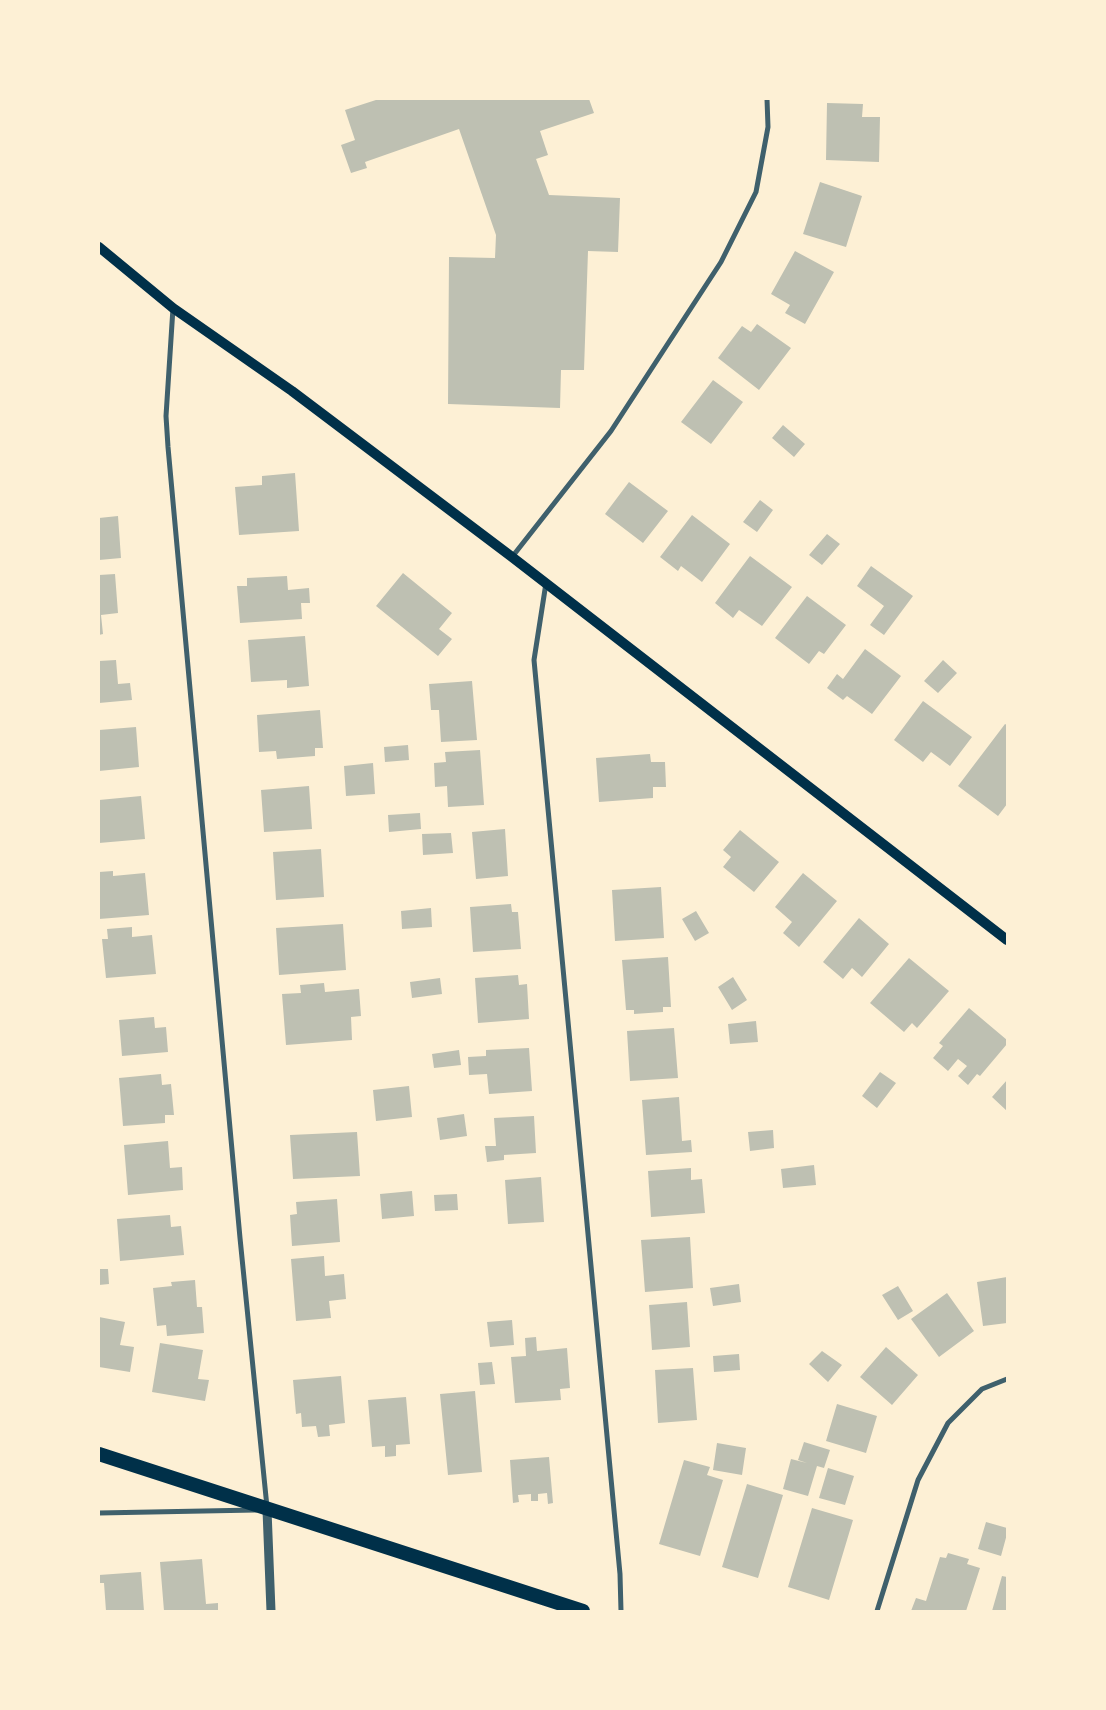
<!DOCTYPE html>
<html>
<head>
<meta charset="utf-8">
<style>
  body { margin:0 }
  #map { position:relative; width:1106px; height:1710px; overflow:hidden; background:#fdf0d5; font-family:Quicksand,sans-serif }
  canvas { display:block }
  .frame { position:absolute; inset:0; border:100px solid #fdf0d5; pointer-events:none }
</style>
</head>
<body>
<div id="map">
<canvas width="1106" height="1710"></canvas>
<div class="frame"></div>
</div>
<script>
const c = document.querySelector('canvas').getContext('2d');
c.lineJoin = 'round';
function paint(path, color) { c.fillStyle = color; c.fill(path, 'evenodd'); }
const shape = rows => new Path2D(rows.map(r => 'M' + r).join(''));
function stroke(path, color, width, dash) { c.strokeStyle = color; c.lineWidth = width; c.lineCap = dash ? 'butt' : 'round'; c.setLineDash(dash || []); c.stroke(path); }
paint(shape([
  [379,99,589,99,594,113,540,131,548,155,536,159,549,195,620,198,618,252,588,251,584,370,561,370,560,408,448,404,449,257,495,258,496,235,459,129,365,162,367,168,351,173,341,145,355,140,345,110],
  [827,103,863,104,862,117,880,117,879,162,826,160],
  [820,182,862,196,846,247,803,234],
  [795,251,834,272,805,324,785,313,790,305,771,294],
  [757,324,791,348,759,390,718,358,742,326,751,332],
  [713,380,743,402,711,444,681,422],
  [783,425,805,444,794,457,772,438],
  [295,473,299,531,239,535,235,487,262,485,262,476],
  [629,482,668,511,643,543,605,514],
  [760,500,773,510,757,532,743,522],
  [692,515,730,544,702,582,681,566,678,571,660,557],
  [118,516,121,558,99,560,99,518],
  [827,534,840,544,822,565,809,555],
  [750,556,792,587,762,626,739,610,733,618,715,603],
  [871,566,913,596,884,635,870,625,884,606,857,586],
  [403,573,452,613,439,629,452,639,438,656,376,606],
  [115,574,118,613,101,615,103,634,99,635,99,575],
  [287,576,288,590,309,588,310,603,301,603,302,619,240,623,237,586,247,586,247,578],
  [807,596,846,625,824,654,819,651,809,664,775,638],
  [305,636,309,686,287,688,287,680,251,682,248,640],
  [865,649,901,676,872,714,847,696,843,700,827,688,837,674,843,679],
  [116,660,118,684,130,683,132,700,99,703,99,661],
  [943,660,957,673,938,693,924,681],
  [472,681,477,740,441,742,439,710,431,710,429,684],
  [923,701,972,737,950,766,931,752,923,762,894,740],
  [320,710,323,748,315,748,315,756,277,759,276,751,259,752,257,715],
  [1005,724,1007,725,1007,804,998,816,958,786],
  [136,727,139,767,99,771,99,730],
  [408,745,409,760,385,762,384,747],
  [480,750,484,805,448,807,447,786,435,787,434,763,446,762,445,752],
  [650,754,651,762,665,762,666,787,653,787,653,798,599,802,596,758],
  [373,763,375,794,346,796,344,766],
  [309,786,312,829,264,832,261,790],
  [141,796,145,839,99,843,99,800],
  [420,813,421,829,389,832,388,815],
  [505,829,508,876,476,879,472,832],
  [740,830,779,862,754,892,723,867,731,857,723,850],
  [451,833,453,853,423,855,422,834],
  [321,849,324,897,276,900,273,852],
  [113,871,113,876,145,873,149,915,99,919,99,872],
  [803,873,837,901,799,947,783,933,792,922,775,907],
  [661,887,664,938,615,941,612,890],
  [511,904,512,912,518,912,521,949,473,952,470,907],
  [431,908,432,927,402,929,401,911],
  [696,911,709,933,695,941,682,919],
  [859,918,889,944,862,977,852,968,843,979,823,962],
  [343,924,346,970,279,975,276,928],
  [132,927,132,937,152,935,156,974,106,978,102,939,108,939,107,929],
  [668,957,671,1007,663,1007,663,1012,634,1014,634,1010,626,1010,622,960],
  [909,958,949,991,917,1028,912,1023,904,1032,870,1003],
  [518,975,519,985,527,984,529,1019,478,1023,475,978],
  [733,977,747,1000,732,1010,718,987],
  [440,978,442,994,412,998,410,982],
  [324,983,325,992,359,989,361,1016,351,1017,352,1040,286,1045,282,994,301,993,300,985],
  [969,1008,1007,1040,1007,1044,980,1076,977,1074,968,1085,958,1076,967,1066,958,1059,948,1071,933,1058,943,1046,939,1043],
  [154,1017,155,1028,166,1027,168,1052,122,1056,119,1020],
  [756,1021,758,1042,730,1044,728,1024],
  [674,1028,678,1078,630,1081,627,1031],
  [529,1048,532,1091,489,1094,487,1074,469,1075,468,1057,486,1056,486,1050],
  [459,1050,461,1065,434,1068,432,1054],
  [880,1072,896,1083,877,1108,862,1096],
  [161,1074,162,1085,171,1084,174,1115,165,1115,165,1123,123,1126,119,1078],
  [1007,1080,1007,1111,992,1097],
  [409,1086,412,1117,376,1121,373,1090],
  [679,1097,682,1141,691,1140,692,1152,646,1155,642,1100],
  [464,1114,467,1136,440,1140,437,1118],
  [534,1116,536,1153,504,1155,504,1160,487,1162,485,1146,496,1146,494,1118],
  [773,1130,774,1148,750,1151,748,1132],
  [357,1132,360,1176,293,1179,290,1135],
  [168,1141,170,1168,182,1167,183,1190,128,1195,124,1145],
  [814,1165,816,1185,783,1188,781,1169],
  [691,1168,691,1180,702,1179,705,1213,651,1217,648,1171],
  [541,1177,544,1222,508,1224,505,1180],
  [412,1191,414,1216,382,1219,380,1194],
  [457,1194,458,1210,435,1211,434,1195],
  [337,1199,340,1242,292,1246,290,1215,297,1214,296,1202],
  [170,1215,171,1227,181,1226,184,1255,120,1261,117,1219],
  [690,1237,693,1288,645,1292,641,1240],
  [324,1256,325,1276,344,1274,346,1299,329,1301,331,1318,296,1321,291,1259],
  [99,1269,108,1269,109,1284,99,1285],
  [1007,1277,1007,1323,983,1326,977,1282],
  [195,1280,197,1307,202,1307,204,1333,167,1336,166,1325,157,1326,153,1288,172,1286,171,1282],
  [739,1284,741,1302,713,1306,710,1288],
  [898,1286,913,1311,898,1320,882,1295],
  [947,1293,974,1331,939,1357,911,1319],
  [687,1302,690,1347,652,1350,649,1305],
  [99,1317,125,1322,120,1345,134,1347,130,1372,99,1367],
  [512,1320,514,1345,490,1347,487,1322],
  [536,1337,537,1351,567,1348,570,1388,560,1389,561,1400,515,1403,511,1357,526,1356,525,1338],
  [160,1343,203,1350,198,1379,209,1380,205,1401,152,1392],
  [886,1347,918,1375,892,1405,860,1377],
  [822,1351,842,1365,828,1382,809,1364],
  [739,1354,740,1370,714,1372,713,1356],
  [492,1362,495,1384,480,1385,478,1363],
  [693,1368,697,1420,658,1423,655,1370],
  [341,1376,345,1423,329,1425,330,1436,318,1437,316,1426,302,1427,301,1413,296,1414,293,1380],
  [475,1391,482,1472,448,1475,440,1394],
  [406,1397,410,1444,396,1445,396,1456,385,1457,385,1446,372,1447,368,1400],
  [837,1404,877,1416,866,1453,826,1441],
  [804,1442,830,1450,824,1468,817,1466,808,1496,783,1489,791,1459,807,1463,798,1460],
  [717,1443,746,1448,742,1475,713,1470],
  [549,1457,553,1503,548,1504,547,1493,538,1494,538,1501,531,1501,531,1494,518,1495,519,1502,513,1503,510,1460],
  [684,1460,710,1467,707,1475,723,1480,700,1556,659,1544],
  [828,1468,854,1476,845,1505,819,1498],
  [747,1484,783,1495,758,1578,722,1567],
  [812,1508,853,1520,829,1600,788,1587],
  [986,1522,1007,1528,1007,1534,1001,1556,978,1549],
  [948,1553,969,1559,967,1564,980,1568,966,1611,911,1611,916,1598,926,1601,940,1557,946,1558],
  [202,1559,206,1604,218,1603,218,1611,164,1611,160,1562],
  [141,1572,144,1611,106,1611,104,1583,99,1583,99,1575],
  [1002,1576,1007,1577,1007,1611,992,1611]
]), '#bec0b2');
stroke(shape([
  [173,308,166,416,168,447,240,1238,267,1507],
  [512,557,611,431,721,262,756,192,768,127,767,99],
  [546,583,534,660,620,1574,621,1611],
  [99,1513,256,1510],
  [877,1611,918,1480,948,1423,982,1389,1007,1379]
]), '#3f606c', 5);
stroke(shape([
  [267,1510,271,1611]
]), '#3f606c', 9);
stroke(shape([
  [99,247,173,308,292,391,512,557,1007,940]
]), '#003049', 10);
stroke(shape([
  [99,1454,583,1611]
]), '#003049', 14);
</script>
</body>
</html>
